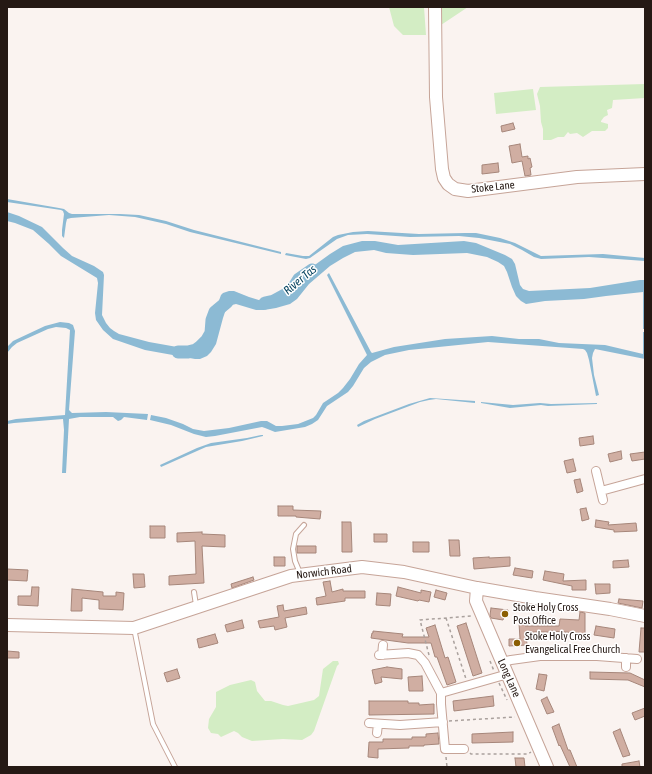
<!DOCTYPE html>
<html>
<head>
<meta charset="utf-8">
<style>
  body { margin:0 }
  #map { position:relative; width:652px; height:774px; overflow:hidden; background:#faf3f0; font-family:"Asap Condensed",sans-serif }
  canvas { display:block }
  .frame { position:absolute; inset:0; border:8px solid #251914; pointer-events:none }
</style>
</head>
<body>
<div id="map">
<canvas width="652" height="774"></canvas>
<div class="frame"></div>
</div>
<script>
const c = document.querySelector('canvas').getContext('2d');
c.lineJoin = 'round';
function paint(path, color) { c.fillStyle = color; c.fill(path, 'evenodd'); }
const shape = rows => new Path2D(rows.map(r => 'M' + r).join(''));
function stroke(path, color, width, dash) { c.strokeStyle = color; c.lineWidth = width; c.lineCap = dash ? 'butt' : 'round'; c.setLineDash(dash || []); c.stroke(path); }
function label(font, color, halo, rows, align = 'center') {
  c.font = font + ' "Asap Condensed",sans-serif'; c.lineWidth = 3; c.setLineDash([]); c.textBaseline = 'middle'; c.strokeStyle = halo; c.fillStyle = color; for (const [text, x, y, turn = 0] of rows) {
    c.save(); c.translate(x, y); c.rotate((+turn || 0) * Math.PI / 180); c.textAlign = isNaN(turn) ? turn : align; if (halo) c.strokeText(text, 0, 0); c.fillText(text, 0, 0); c.restore();
  }
}
paint(shape([
  [389,7,424,7,426,35,403,35,394,26],
  [435,7,468,7,435,29],
  [645,84,645,98,613,100,612,108,607,110,608,115,604,117,601,121,601,122,608,124,608,128,605,131,592,131,583,137,577,133,570,134,568,132,564,137,558,137,551,140,543,140,543,129,541,122,540,106,537,94,540,87],
  [533,89,536,110,496,114,494,93],
  [333,661,338,661,339,664,337,666,314,731,311,735,302,740,283,739,252,741,242,737,238,733,234,731,221,737,218,734,211,733,208,728,209,719,216,707,216,692,230,685,251,680,255,682,257,691,265,701,271,701,283,705,288,706,314,700,319,696,323,669]
]), '#d3edc4');
paint(shape([
  [7,199,59,208,64,209,69,213,72,214,120,214,139,215,166,221,194,230,281,252,281,254,190,232,166,224,135,217,109,215,71,218,67,219,66,223,64,238,62,236,62,230,64,214,63,211,61,210,7,202],
  [7,212,19,216,42,227,63,248,72,256,94,266,103,272,104,275,102,315,106,323,110,328,114,331,119,334,149,342,194,350,203,348,206,344,209,339,212,322,217,306,221,295,223,293,229,291,234,291,249,297,262,301,272,300,278,298,285,296,290,291,300,278,312,267,330,254,343,246,362,241,375,241,398,245,464,241,476,243,505,255,512,259,515,264,520,285,523,289,529,291,590,288,640,280,645,280,645,329,643,329,643,292,606,296,584,299,545,301,526,304,521,301,516,296,512,287,507,272,504,266,498,262,487,257,467,253,413,255,386,253,374,250,355,252,343,258,330,266,309,284,297,299,290,304,276,308,264,310,256,310,236,304,228,306,226,309,223,318,216,344,211,352,207,356,200,359,195,359,145,350,113,339,103,330,96,320,95,313,98,283,97,278,61,256,49,244,33,230,15,223,7,221],
  [368,231,419,234,465,233,476,233,500,238,515,243,541,256,603,254,645,258,645,261,589,257,541,259,534,257,522,250,510,244,479,238,459,236,410,237,367,234,348,235,337,239,310,258,306,259,285,255,286,253,303,256,309,256,333,237,338,235,353,232],
  [329,273,371,352,372,353,394,347,445,339,492,336,519,339,539,339,559,343,605,345,643,354,643,332,645,332,645,359,595,349,593,353,592,358,594,375,599,395,596,396,589,360,587,353,585,350,583,349,488,342,409,350,385,355,371,362,364,368,353,386,348,392,327,406,318,420,312,424,305,427,275,432,265,428,262,427,215,436,206,437,194,434,171,425,150,420,151,415,166,418,183,424,193,429,204,431,229,428,261,421,267,421,276,426,282,426,298,424,313,418,316,415,323,403,338,393,343,388,350,379,359,364,367,355,327,275],
  [60,322,69,323,73,325,75,331,69,410,72,413,106,412,148,414,147,420,124,417,121,420,118,421,113,417,80,417,69,419,66,473,62,473,64,430,63,419,14,423,7,424,7,421,16,419,65,415,70,330,66,328,56,327,48,329,17,343,12,347,7,353,7,347,13,341,45,326],
  [430,398,475,401,475,403,436,399,429,400,420,402,375,419,358,427,357,425,364,421,409,404],
  [481,402,513,405,540,403,551,404,597,403,597,404,548,406,541,405,510,408,481,403],
  [261,435,263,435,263,436,242,441,206,447,161,467,160,465,197,448,211,443,247,438]
]), '#8cbad4');
stroke(shape([
  [265,303,274,301,285,295,294,287,299,279,312,270],
  [178,352,188,352,196,350,200,347,207,340,211,333,212,320,215,312,227,302]
]), '#8cbad4', 13);
const building = shape([
  [513,123,515,129,502,132,501,126,513,123],
  [520,144,522,157,528,156,528,159,530,158,532,167,530,168,531,175,525,176,522,161,512,163,509,146,520,144],
  [498,163,499,172,482,174,482,165,498,163],
  [593,436,594,444,580,446,579,438,593,436],
  [621,451,622,459,610,462,608,454,621,451],
  [645,452,645,459,632,461,630,454,645,452],
  [573,459,576,471,567,473,564,461,573,459],
  [580,479,583,491,577,493,574,480,580,479],
  [278,506,293,506,293,510,321,511,320,519,296,517,296,516,278,516,278,506],
  [586,508,589,519,582,521,580,509,586,508],
  [596,520,609,522,608,525,636,523,637,531,614,532,614,530,595,527,596,520],
  [342,522,351,522,352,552,342,552,342,522],
  [150,526,165,526,165,538,150,538,150,526],
  [202,532,202,534,225,535,225,547,202,546,204,583,169,585,169,576,196,574,195,541,177,542,177,533,202,532],
  [374,534,387,534,387,542,374,542,374,534],
  [449,540,459,540,460,556,450,556,449,540],
  [413,542,429,542,429,552,413,552,413,542],
  [297,546,316,546,316,553,297,553,297,546],
  [274,557,285,557,285,566,274,566,274,557],
  [489,557,489,558,510,557,510,566,474,569,473,558,489,557],
  [628,560,629,567,613,568,613,561,628,560],
  [515,568,533,571,532,578,513,575,515,568],
  [7,569,28,570,27,581,7,580,7,569],
  [545,571,564,574,563,581,586,580,586,590,572,590,572,586,543,580,545,571],
  [133,574,144,574,145,587,134,588,133,574],
  [253,577,254,580,232,588,231,584,253,577],
  [330,581,332,592,343,589,343,591,365,591,365,598,345,598,345,601,317,605,316,598,326,596,323,582,330,581],
  [595,584,610,584,610,593,596,594,595,584],
  [32,587,39,587,38,606,18,605,18,596,31,596,32,587],
  [398,587,421,593,421,590,431,592,429,602,419,600,418,601,396,596,398,587],
  [72,589,103,592,103,596,116,596,116,592,124,593,123,610,99,609,99,600,82,598,82,611,71,611,72,589],
  [436,590,447,593,445,600,434,597,436,590],
  [377,593,391,594,390,606,376,605,377,593],
  [619,599,643,601,642,608,618,603,619,599],
  [283,605,284,611,306,607,307,614,285,618,287,627,275,630,274,626,260,628,258,621,279,617,277,606,283,605],
  [491,608,508,610,507,617,504,617,503,620,491,618,490,615,491,608],
  [580,612,585,613,585,637,577,637,578,633,551,631,551,632,526,632,527,645,509,646,509,639,520,639,519,623,525,623,525,626,559,626,560,619,579,620,580,612],
  [242,620,244,628,227,632,225,625,242,620],
  [466,623,482,673,473,676,457,626,466,623],
  [435,625,445,658,448,657,456,682,447,685,437,657,435,657,431,643,408,643,371,638,372,633,373,633,373,631,403,634,402,637,429,637,426,628,435,625],
  [596,626,615,629,614,638,594,635,596,626],
  [641,628,645,628,645,652,639,652,641,628],
  [215,634,218,643,199,648,197,639,215,634],
  [7,651,19,652,19,658,7,658,7,651],
  [387,667,402,669,402,679,381,677,382,682,375,684,372,670,387,667],
  [177,669,180,678,167,682,164,673,177,669],
  [590,672,630,673,645,680,645,687,628,680,590,679,590,672],
  [539,674,547,675,544,691,536,689,539,674],
  [422,676,423,691,409,691,408,677,422,676],
  [493,696,494,706,454,711,453,701,493,696],
  [547,697,554,712,547,714,541,700,547,697],
  [369,701,408,701,408,703,419,703,419,705,434,704,434,714,369,715,369,701],
  [645,708,645,716,635,720,632,713,645,708],
  [559,724,568,750,570,750,577,767,570,767,560,745,559,746,552,727,559,724],
  [620,729,630,755,623,757,613,732,620,729],
  [513,732,513,742,472,743,472,734,513,732],
  [438,733,439,744,424,745,424,746,409,746,409,748,378,749,378,758,368,757,369,742,383,742,383,739,412,739,412,737,426,737,426,734,438,733],
  [515,758,524,758,525,767,516,767,515,758],
  [639,761,640,767,622,767,622,764,639,761]
]);
paint(building, '#d0aea2');
stroke(building, '#a6867a', 1);
const lane = shape([
  [300,573,295,561,293,549,296,534,304,525],
  [194,592,196,605],
  [134,628,153,724,175,767]
]);
const street = shape([
  [596,471,603,500],
  [601,491,645,479],
  [379,655,408,653,418,655,425,663,441,693,441,704,445,749,464,749],
  [382,655,383,645],
  [502,662,511,660,540,656,597,656,637,659],
  [626,667,626,658],
  [441,693,508,674],
  [369,723,400,725,443,722],
  [377,733,378,724]
]);
const secondary = shape([
  [435,7,436,97,442,169,444,178,448,184,455,189,468,191,577,177,645,174],
  [477,588,476,601,547,767],
  [7,625,134,628,291,576,362,567,404,572,477,588,535,598,610,609,645,616]
]);
stroke(lane, '#c6a498', 6);
stroke(street, '#c6a498', 10);
stroke(secondary, '#c6a498', 14);
stroke(shape([
  [446,618,466,679],
  [429,655,420,620,472,616],
  [490,661,494,671],
  [499,683,507,700],
  [449,721,515,717],
  [470,753,471,754,528,754,531,752],
  [446,757,447,767]
]), '#aaa19d', 1.5, [3, 3]);
stroke(lane, '#fff', 4);
stroke(street, '#fff', 8);
stroke(secondary, '#fff', 12);
for (const [x, y, r, color] of [
  [505,614,4,"#8b5e02"],
  [517,643,4,"#8b5e02"]
]) { const dot = new Path2D(); dot.arc(x, y, r, 0, 2 * Math.PI); c.fillStyle = color; c.fill(dot); stroke(dot, '#fff', 1.5); }
label('11px', '#251914', '#fff', [
  ["Stoke Lane",493,187,-6],
  ["Norwich Road",324,572,-7],
  ["Long Lane",509,678,66]
]);
label('11px', '#251914', '#fff', [
  ["Stoke Holy Cross",513,608],
  ["Post Office",513,621],
  ["Stoke Holy Cross",525,637],
  ["Evangelical Free Church",525,650]
], 'left');
label('italic 12px', '#0a4662', '#fff', [
  ["River Tas",300,280,-40]
]);
</script>
</body>
</html>
